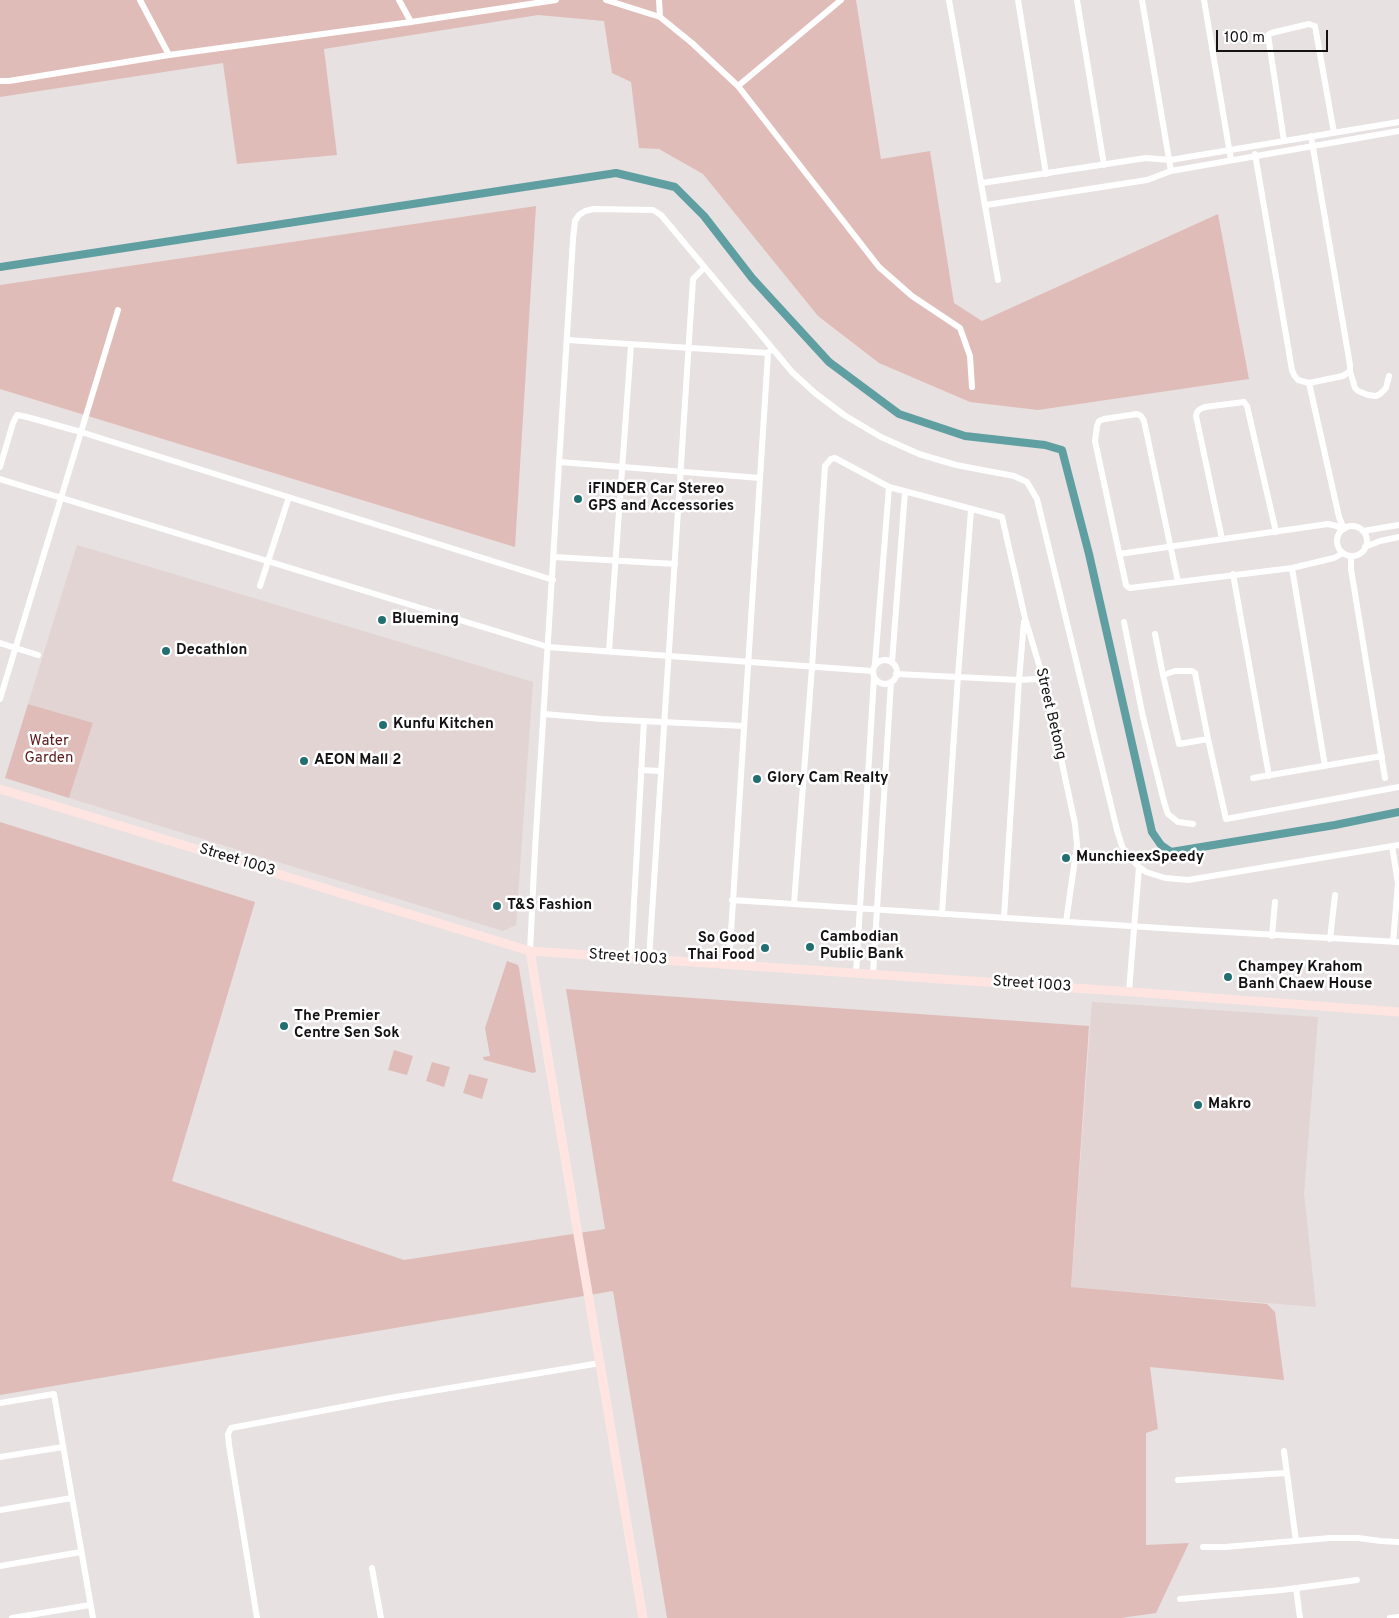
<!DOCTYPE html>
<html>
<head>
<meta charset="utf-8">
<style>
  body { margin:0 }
  #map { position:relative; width:1399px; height:1618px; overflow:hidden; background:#e7e1e1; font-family:Overpass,sans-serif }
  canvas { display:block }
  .scale { position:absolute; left:1216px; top:30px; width:112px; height:22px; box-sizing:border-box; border:2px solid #141212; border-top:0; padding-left:6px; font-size:15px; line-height:18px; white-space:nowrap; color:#141212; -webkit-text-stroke:4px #fff; paint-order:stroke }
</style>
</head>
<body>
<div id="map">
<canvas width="1399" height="1618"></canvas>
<div class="scale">100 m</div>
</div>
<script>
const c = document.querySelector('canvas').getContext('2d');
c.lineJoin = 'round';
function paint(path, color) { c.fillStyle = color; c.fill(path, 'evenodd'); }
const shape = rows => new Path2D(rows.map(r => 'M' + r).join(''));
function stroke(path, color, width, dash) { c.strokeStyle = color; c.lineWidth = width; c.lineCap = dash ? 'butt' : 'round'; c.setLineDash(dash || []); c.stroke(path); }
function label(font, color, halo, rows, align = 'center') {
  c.font = font + ' Overpass,sans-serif'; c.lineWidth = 5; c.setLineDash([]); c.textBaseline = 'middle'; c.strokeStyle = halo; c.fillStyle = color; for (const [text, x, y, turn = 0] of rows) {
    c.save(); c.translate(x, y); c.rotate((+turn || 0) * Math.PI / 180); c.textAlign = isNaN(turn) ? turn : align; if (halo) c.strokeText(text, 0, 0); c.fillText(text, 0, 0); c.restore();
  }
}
paint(shape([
  [77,545,533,682,516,925,503,931,69,798,93,724,28,704],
  [1092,1002,1318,1017,1304,1193,1316,1307,1071,1287]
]), '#e2d4d2');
paint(shape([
  [0,0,856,0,881,159,930,151,954,303,982,321,1218,214,1249,379,1038,410,970,402,879,363,818,316,703,174,659,149,639,148,631,82,612,73,604,21,538,15,324,49,337,155,237,164,223,63,0,97],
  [536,206,515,547,0,389,0,285],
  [28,704,93,723,69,798,5,778],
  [0,822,255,902,172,1181,404,1260,605,1229,566,989,1089,1026,1071,1287,1267,1304,1275,1312,1284,1380,1150,1367,1158,1429,1146,1433,1146,1545,1189,1543,1156,1613,1121,1618,667,1618,613,1291,0,1395],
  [507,961,518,965,519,968,536,1072,533,1073,484,1060,483,1057,490,1056,485,1028],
  [394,1050,413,1056,407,1075,388,1070],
  [432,1062,450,1067,444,1087,426,1081],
  [469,1074,488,1079,482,1099,463,1093]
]), '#e0bcb8');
stroke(shape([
  [0,267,616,173,675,187,704,216,752,278,829,362,899,414,965,436,1045,445,1062,450,1089,554,1152,832,1161,845,1171,852,1335,825,1399,812]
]), '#5f9fa2', 8);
stroke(shape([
  [140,0,169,55],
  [399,0,411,22],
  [606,0,660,17],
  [659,0,660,17,692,43,738,86,879,267,912,296,960,328,970,356,972,387],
  [949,0,998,280],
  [1018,0,1046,174],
  [1077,0,1104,165],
  [1142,0,1171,171],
  [1204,0,1231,160],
  [0,81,9,81,169,55,411,22,556,0],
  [738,86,841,0],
  [1311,136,1350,365,1350,371,1355,388,1358,391,1368,395,1376,396,1380,394,1386,388,1389,376],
  [1284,141,1268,35,1271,33,1309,24,1315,26,1334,133],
  [1255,154,1292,370,1294,375,1298,380,1309,383,1343,376,1350,371],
  [982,183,1146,158,1170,160,1399,122],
  [986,205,1147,180,1171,171,1399,131],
  [567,340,768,353],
  [1309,383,1339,517,1344,529],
  [560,462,760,478],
  [0,467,13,423,17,415,27,417,81,432,553,580],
  [0,479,548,647,872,671],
  '1337 541a15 15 0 1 1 30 0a15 15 0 1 1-30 0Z',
  [1363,531,1399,525],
  [1222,539,1196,416,1197,412,1200,409,1205,407,1244,402,1247,406,1276,532],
  [1365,547,1380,541,1399,537],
  [1119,554,1328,524,1337,526,1342,530],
  [1351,556,1351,569,1385,778],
  [554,557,675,564],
  [1292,568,1325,766],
  [1233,574,1269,776],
  [1178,582,1144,421,1141,416,1137,414,1104,419,1099,421,1097,426,1095,441,1126,585,1128,587,1130,588,1292,568,1334,558,1343,553],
  [260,586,289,497],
  [1124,622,1143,717,1164,802,1168,814,1178,822,1193,824],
  [1155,634,1163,675],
  [0,643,38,655],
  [609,651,631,345],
  '873 672a12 12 0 1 1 24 0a12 12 0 1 1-24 0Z',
  [892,662,905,492],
  [875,664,889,487],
  [896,674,1019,680,1036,679,1041,681,1044,686],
  [0,699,118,310],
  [544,714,602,719,743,726],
  [1208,739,1179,744,1163,675,1175,671,1192,671,1195,673,1208,739,1226,819,1399,787],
  [641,770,661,771],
  [1253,778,1382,756],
  [1392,846,1398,883,1393,942],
  [732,900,1191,930,1399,942],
  [794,904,812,667,825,466,831,459,835,458,889,487,1002,517,1025,618,1046,688,1075,824,1077,845,1066,922],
  [942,914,958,676,971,510],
  [1004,918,1019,680,1024,622],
  [1272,936,1275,902],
  [1330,939,1335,895],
  [530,951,535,849,573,239,575,221,579,215,585,211,594,209,653,210,661,215,792,372,815,393,844,415,881,437,919,454,956,465,1014,476,1027,482,1037,499,1117,830,1122,846,1126,854,1139,867,1146,872,1165,878,1188,880,1399,845],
  [631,958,644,721],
  [649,959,693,279,704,268],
  [729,964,768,353,772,349],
  [856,973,874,677],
  [873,974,891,682],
  [1129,991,1139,867],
  [0,1403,54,1394,93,1618],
  [1284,1451,1296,1541],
  [0,1457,63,1447],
  [1178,1480,1286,1473],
  [0,1510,72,1498],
  [1203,1547,1225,1547,1330,1538,1358,1538,1381,1541,1399,1542],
  [0,1566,81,1552],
  [372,1568,381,1618],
  [1296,1588,1300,1618],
  [1180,1599,1282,1590,1357,1580],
  [12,1618,90,1605],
  [257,1618,229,1445,228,1434,231,1428,390,1398,600,1363],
  [1390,1618,1399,1617]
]), '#fff', 6);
stroke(shape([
  [0,789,530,951,1133,992,1399,1012],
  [530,951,643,1618]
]), '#ffe5e2', 9);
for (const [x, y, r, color] of [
  [578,499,5,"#226e71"],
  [382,620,5,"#226e71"],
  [166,651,5,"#226e71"],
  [383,725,5,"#226e71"],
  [304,761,5,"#226e71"],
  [757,779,5,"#226e71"],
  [1066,858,5,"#226e71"],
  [497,906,5,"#226e71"],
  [810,947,5,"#226e71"],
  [765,948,5,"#226e71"],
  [1228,977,5,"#226e71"],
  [284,1026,5,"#226e71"],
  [1198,1105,5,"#226e71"]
]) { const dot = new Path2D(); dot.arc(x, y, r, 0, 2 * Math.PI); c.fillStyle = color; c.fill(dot); stroke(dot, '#fff', 2); }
label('bold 15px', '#141212', '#fff', [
  ["iFINDER Car Stereo",588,490],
  ["GPS and Accessories",588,507],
  ["Blueming",392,620],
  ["Decathlon",176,651],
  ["Kunfu Kitchen",393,725],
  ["AEON Mall 2",314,761],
  ["Glory Cam Realty",767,779],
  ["MunchieexSpeedy",1076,858],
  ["T&S Fashion",507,906],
  ["Cambodian",820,938],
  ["Public Bank",820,955],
  ["So Good",755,939,"right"],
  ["Thai Food",755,956,"right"],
  ["Champey Krahom",1238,968],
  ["Banh Chaew House",1238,985],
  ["The Premier",294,1017],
  ["Centre Sen Sok",294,1034],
  ["Makro",1208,1105]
], 'left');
label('15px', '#141212', '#fff', [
  ["Street Betong",1050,714,77],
  ["Street 1003",237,861,17],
  ["Street 1003",628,958,4],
  ["Street 1003",1032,985,4]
]);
label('15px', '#5b1919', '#fff', [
  ["Water",49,742],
  ["Garden",49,759]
]);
</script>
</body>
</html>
